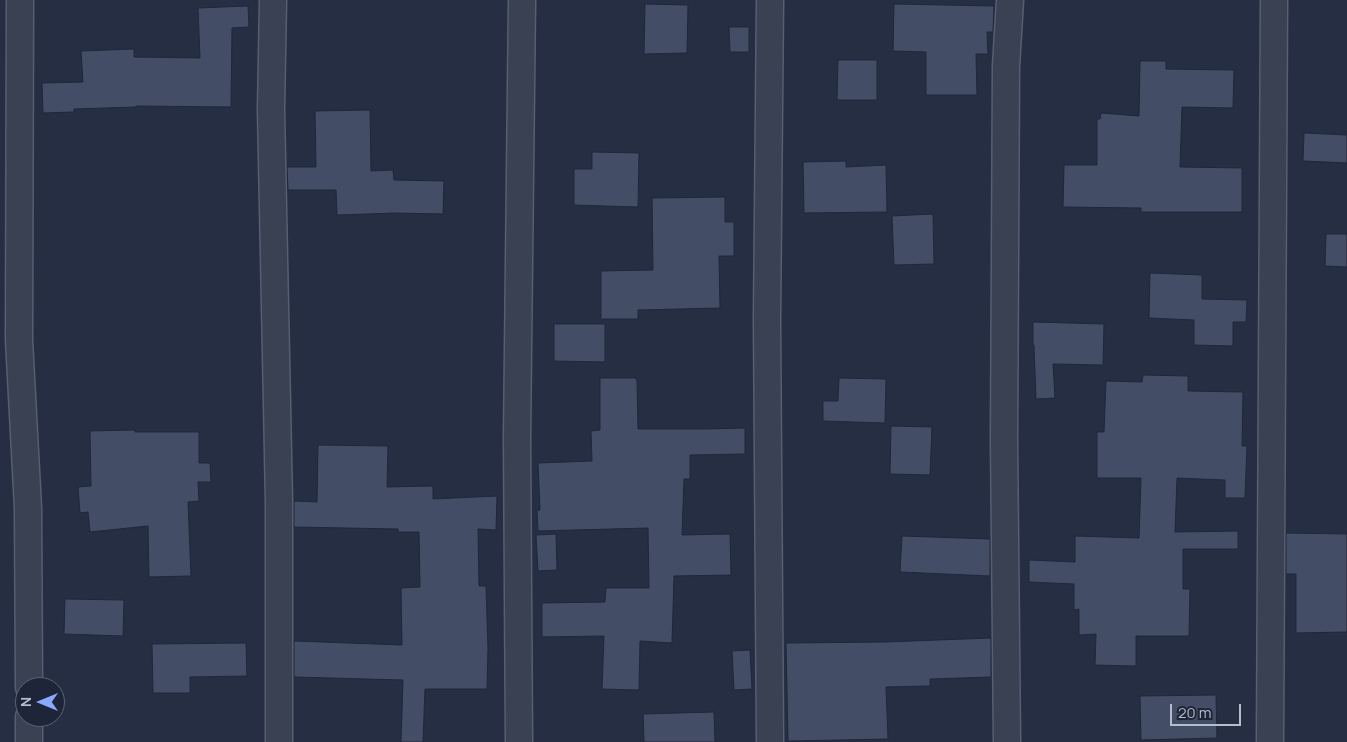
<!DOCTYPE html>
<html>
<head>
<meta charset="utf-8">
<style>
  body { margin:0 }
  #map { position:relative; width:1347px; height:742px; overflow:hidden; background:#252e43; font-family:Manrope,sans-serif }
  canvas { display:block }
  .north { position:absolute; left:15px; top:677px; width:50px; height:50px; box-sizing:border-box; background:#1e2538; border:1px solid #5b6174; border-radius:50%; rotate:270deg; font-size:14px; font-weight:700; line-height:20px; text-align:center; color:#b6bccd }
  .north::after { content:''; display:block; margin:auto; width:18px; height:22px; background:#8aa8fe; clip-path:polygon(50% 0,100% 100%,50% 72%,0 100%) }
  .scale { position:absolute; left:1170px; top:704px; width:71px; height:22px; box-sizing:border-box; border:2px solid #b6bccd; border-top:0; padding-left:6px; font-size:15px; line-height:18px; white-space:nowrap; color:#b6bccd; -webkit-text-stroke:4px #1e2538; paint-order:stroke }
</style>
</head>
<body>
<div id="map">
<canvas width="1347" height="742"></canvas>
<div class="north">N</div>
<div class="scale">20 m</div>
</div>
<script>
const c = document.querySelector('canvas').getContext('2d');
c.lineJoin = 'round';
function paint(path, color) { c.fillStyle = color; c.fill(path, 'evenodd'); }
const shape = rows => new Path2D(rows.map(r => 'M' + r).join(''));
function stroke(path, color, width, dash) { c.strokeStyle = color; c.lineWidth = width; c.lineCap = dash ? 'butt' : 'round'; c.setLineDash(dash || []); c.stroke(path); }
const building = shape([
  [645,4,688,5,687,53,644,54,645,4],
  [894,4,994,6,993,32,987,32,988,54,976,54,977,95,926,95,926,52,893,51,894,4],
  [248,6,249,27,232,28,231,107,136,106,136,107,74,109,74,112,43,113,42,83,83,82,81,51,134,49,134,57,200,58,198,8,248,6],
  [729,27,749,27,749,52,730,52,729,27],
  [838,60,877,60,877,100,837,100,838,60],
  [1140,61,1166,61,1166,69,1234,70,1233,108,1182,107,1180,167,1242,168,1242,212,1141,212,1141,208,1063,207,1064,165,1097,165,1097,119,1100,119,1101,113,1139,116,1140,61],
  [370,110,371,171,393,170,394,180,444,181,443,214,396,213,337,215,336,190,288,190,287,167,316,167,315,111,370,110],
  [1304,133,1347,135,1347,163,1303,161,1304,133],
  [592,152,639,153,638,207,574,205,574,169,592,169,592,152],
  [846,161,846,167,886,165,887,212,804,213,803,162,846,161],
  [725,197,725,222,734,222,734,256,719,256,720,308,638,310,638,319,601,319,601,271,653,270,652,198,725,197],
  [933,214,934,264,894,265,892,216,933,214],
  [1326,234,1347,234,1347,267,1325,266,1326,234],
  [1150,273,1202,275,1202,299,1247,300,1246,322,1233,322,1233,346,1194,345,1194,320,1149,318,1150,273],
  [1033,322,1104,324,1103,365,1053,364,1055,398,1036,399,1034,345,1033,345,1033,322],
  [554,324,605,324,605,362,554,361,554,324],
  [1143,375,1188,376,1188,391,1243,392,1242,446,1247,446,1245,498,1225,498,1225,480,1177,478,1175,532,1238,531,1238,549,1183,549,1183,589,1190,589,1189,636,1136,636,1136,666,1095,665,1096,634,1079,635,1079,609,1074,610,1074,584,1029,582,1029,560,1075,562,1075,536,1139,538,1141,478,1097,478,1097,432,1104,432,1106,381,1142,382,1143,375],
  [600,378,636,378,636,380,637,380,638,429,704,429,745,428,745,454,690,455,690,479,684,479,682,535,730,534,731,575,674,576,672,643,640,641,639,690,602,689,604,636,542,637,542,603,605,602,606,588,649,588,648,528,538,531,537,511,540,510,538,463,592,461,591,431,600,430,600,378],
  [839,378,886,379,885,423,823,421,823,401,838,401,839,378],
  [891,426,932,427,930,475,890,474,891,426],
  [135,430,135,432,199,432,199,463,210,463,211,482,198,482,199,501,188,502,191,576,149,577,148,526,90,532,88,512,80,513,78,487,91,486,90,431,135,430],
  [318,445,388,446,387,487,433,486,433,499,497,496,496,530,478,529,479,586,486,586,488,649,487,689,425,689,423,742,401,742,403,680,294,677,294,641,402,645,401,588,420,587,419,532,398,532,398,529,294,527,294,501,317,502,318,445],
  [1286,533,1347,534,1347,632,1296,633,1296,574,1286,574,1286,533],
  [556,534,557,570,538,571,536,535,556,534],
  [902,536,990,539,990,576,900,572,902,536],
  [65,599,124,600,123,636,64,634,65,599],
  [991,638,991,677,930,679,930,686,886,687,888,739,788,741,786,643,885,642,991,638],
  [246,643,247,676,190,677,190,693,153,693,152,644,246,643],
  [750,650,752,689,734,690,732,651,750,650],
  [1216,695,1217,738,1141,740,1140,696,1216,695],
  [714,712,715,742,644,742,643,714,714,712]
]);
paint(building, '#444d66');
stroke(building, '#20273a', 1);
const minor = shape([
  [20,0,19,340,28,508,29,687],
  [273,0,271,110,279,503,279,742],
  [770,0,767,319,770,742],
  [29,717,29,742],
  [519,742,517,438,522,0],
  [1007,742,1004,440,1006,66,1010,0],
  [1270,742,1274,0]
]);
stroke(minor, '#575e70', 29);
stroke(minor, '#394153', 26);
</script>
</body>
</html>
